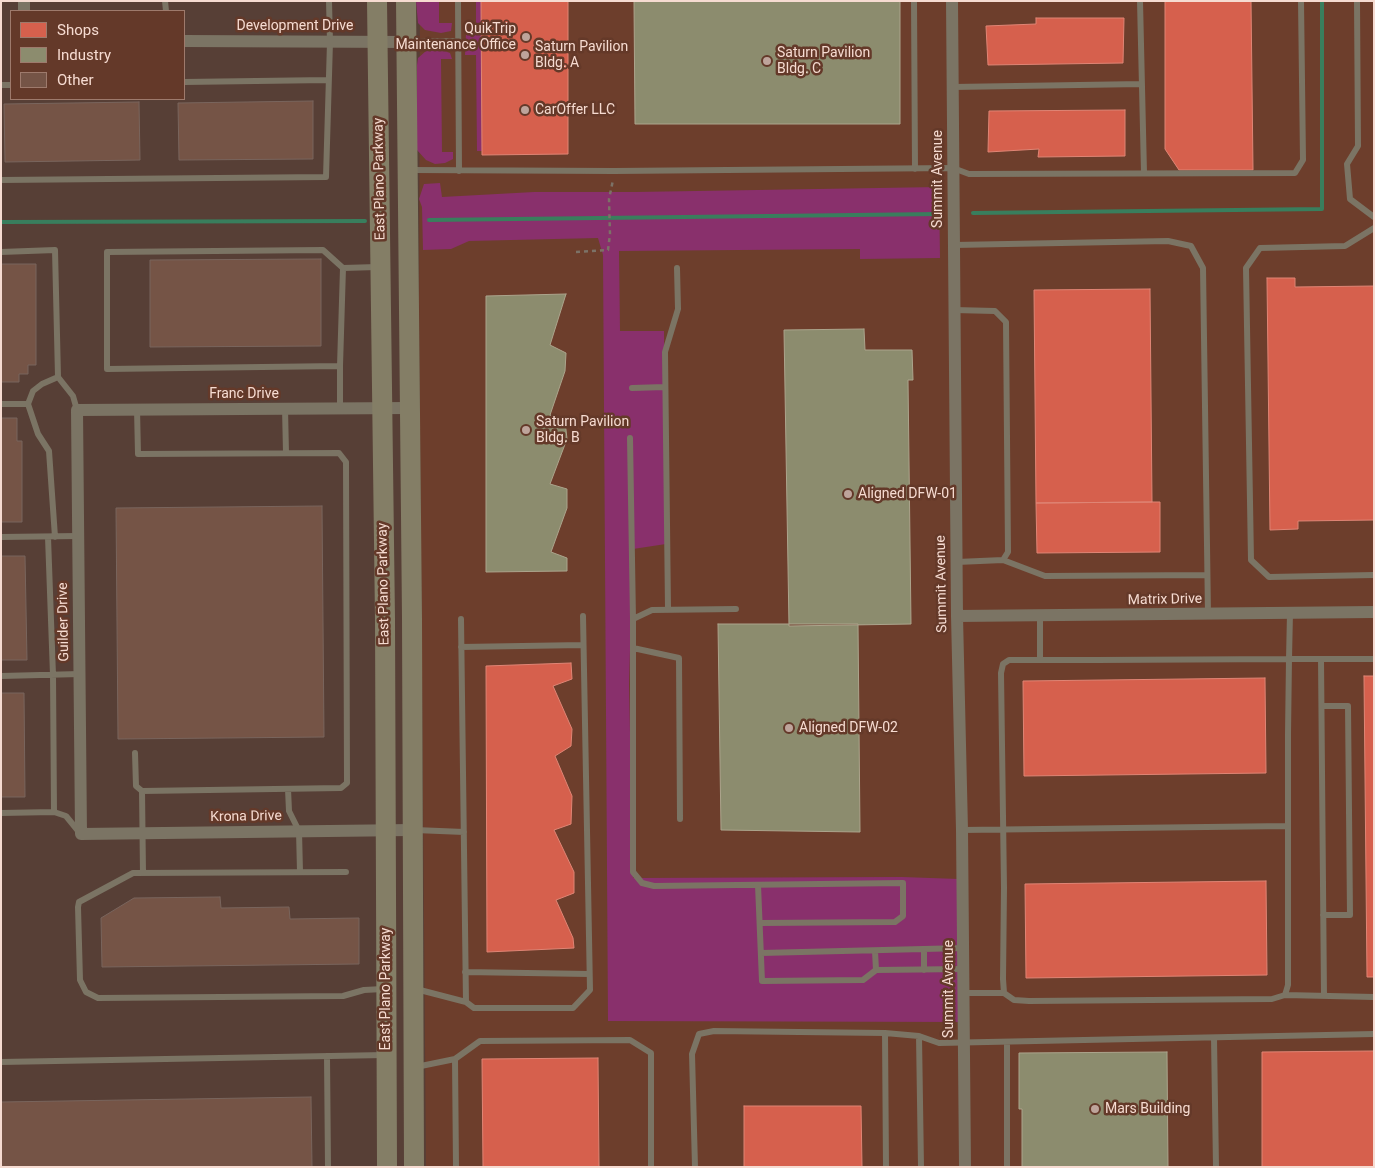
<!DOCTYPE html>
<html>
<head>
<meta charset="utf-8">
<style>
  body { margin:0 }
  #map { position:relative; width:1375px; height:1168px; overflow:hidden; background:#573f36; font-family:Roboto,sans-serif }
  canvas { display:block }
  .frame { position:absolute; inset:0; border:2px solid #f6dbd1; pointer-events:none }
  .legend { position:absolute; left:10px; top:10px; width:175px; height:90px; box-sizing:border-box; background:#643929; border:1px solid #9e7a6c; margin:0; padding:6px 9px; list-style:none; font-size:15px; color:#f6dbd1 }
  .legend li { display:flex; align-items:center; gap:10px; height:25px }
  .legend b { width:25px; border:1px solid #9e7a6c }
</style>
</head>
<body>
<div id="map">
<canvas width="1375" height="1168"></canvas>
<div class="frame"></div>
<ul class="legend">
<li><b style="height:14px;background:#d6604d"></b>Shops</li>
<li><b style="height:14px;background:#8c8c6e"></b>Industry</li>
<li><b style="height:14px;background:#755446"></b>Other</li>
</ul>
</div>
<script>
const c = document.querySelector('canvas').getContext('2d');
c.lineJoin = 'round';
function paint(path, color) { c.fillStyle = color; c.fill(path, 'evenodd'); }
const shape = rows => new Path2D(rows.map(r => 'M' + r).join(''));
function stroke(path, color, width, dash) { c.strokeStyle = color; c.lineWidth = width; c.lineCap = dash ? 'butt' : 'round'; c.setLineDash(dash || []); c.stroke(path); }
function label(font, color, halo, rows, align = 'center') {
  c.font = font + ' Roboto,sans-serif'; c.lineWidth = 5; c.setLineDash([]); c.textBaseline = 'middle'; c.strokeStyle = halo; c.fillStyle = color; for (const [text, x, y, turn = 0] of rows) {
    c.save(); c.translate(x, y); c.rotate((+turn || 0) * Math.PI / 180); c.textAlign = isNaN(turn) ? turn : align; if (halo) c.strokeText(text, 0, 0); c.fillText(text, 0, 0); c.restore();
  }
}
paint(shape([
  [420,1,1374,1,1374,1167,426,1167,419,302]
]), '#6d3e2c');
paint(shape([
  [416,1,439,1,439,23,452,23,451,31,441,33,425,30,418,23],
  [476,1,481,1,482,151,477,151,476,55,465,55,466,34,476,33],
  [439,49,450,53,452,59,441,59,442,152,453,152,453,159,445,163,435,164,426,160,417,150,417,65,418,58,426,51],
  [440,183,442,197,534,192,635,192,939,187,940,258,860,259,860,249,619,251,620,331,664,331,666,544,633,549,629,684,633,878,902,877,959,879,959,1022,608,1021,603,255,598,238,469,241,451,249,423,250,422,207,419,199,424,184]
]), '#89306c');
const shops = shape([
  [481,1,568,1,568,154,482,155,481,1],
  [1165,1,1251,1,1253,170,1179,170,1165,149,1165,1],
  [1036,18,1124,18,1123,63,988,65,986,26,1036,24,1036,18],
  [1125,110,1125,156,1038,157,1039,149,988,152,989,111,1125,110],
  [1267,278,1295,278,1295,287,1374,286,1374,520,1298,521,1298,529,1270,530,1267,278],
  [1150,289,1152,502,1036,503,1034,290,1150,289],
  [1152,502,1160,502,1160,552,1037,553,1036,503,1152,502],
  [571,663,572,679,553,686,572,729,571,746,555,756,572,796,571,824,554,830,574,872,574,893,556,900,573,938,574,948,487,952,486,666,571,663],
  [1364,676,1374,676,1374,977,1367,977,1364,676],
  [1265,678,1266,773,1024,776,1023,681,1265,678],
  [1266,881,1267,975,1026,978,1025,884,1266,881],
  [1374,1051,1374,1167,1262,1167,1262,1052,1374,1051],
  [598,1058,599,1167,483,1167,482,1059,598,1058],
  [744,1106,861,1106,862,1167,744,1167,744,1106]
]);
paint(shops, '#d6604d');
stroke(shops, '#e08575', 1);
const industry = shape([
  [634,1,900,1,900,124,635,124,634,1],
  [566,294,550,345,566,353,565,371,550,415,565,421,567,439,550,484,567,489,567,508,551,552,567,558,567,571,486,572,486,296,566,294],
  [864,329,865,350,912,350,913,380,908,380,911,624,789,626,784,330,864,329],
  [718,624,858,624,860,832,721,830,718,624],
  [1167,1052,1168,1167,1022,1167,1022,1109,1019,1109,1019,1053,1167,1052]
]);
paint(industry, '#8c8c6e');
stroke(industry, '#aca48c', 1);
stroke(shape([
  [973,213,1322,209,1322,1],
  [429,220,939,214],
  [1,222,365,221]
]), '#397e5d', 4);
const building = shape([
  [313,101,313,159,179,160,178,103,313,101],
  [139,102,140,160,5,162,4,104,139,102],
  [321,259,321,346,150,347,150,260,321,259],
  [1,264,36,264,36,365,28,365,28,374,19,374,19,382,1,382,1,264],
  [1,418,17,418,17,441,22,441,22,522,1,522,1,418],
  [322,506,324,737,118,739,116,508,322,506],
  [1,556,25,556,27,660,1,660,1,556],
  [1,693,24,693,25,797,1,797,1,693],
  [220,897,221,908,289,907,290,919,359,918,359,964,102,967,101,918,134,898,220,897],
  [311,1097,312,1167,1,1167,1,1102,311,1097]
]);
paint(building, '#755446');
stroke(building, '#79655d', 1);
stroke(shape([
  [576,252,608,250,610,234,609,199,613,180]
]), '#7c7267', 2.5, [4, 4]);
stroke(shape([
  [165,1,166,11],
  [458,1,459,171],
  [914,1,915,169],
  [1140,1,1144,173],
  [1357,1,1358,146,1347,164,1350,199,1374,217],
  [409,42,458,41],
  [184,82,328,80],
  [1,85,11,85],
  [953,87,1142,84],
  [411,170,614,171,953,168,969,174,1295,173,1303,160,1301,1],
  [1,180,326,177,330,42,329,1],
  [1374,228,1345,246,1260,248,1246,268,1251,560,1269,577,1374,575],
  [954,245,1168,241,1191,246,1203,268,1208,614],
  [1,252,55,250,58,377,73,396,77,410],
  [954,310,995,311,1006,322,1008,552,1003,560,957,562],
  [340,366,343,268],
  [632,388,665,387],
  [1,404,28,404,33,391,42,384,58,377],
  [28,404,38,434,49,451,55,537],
  [285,408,286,453],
  [340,408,340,366,107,369,107,252,323,250,343,268,377,267],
  [137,409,138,454,339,453,346,462,347,783,341,788,142,791],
  [630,438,633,619],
  [1,537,78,536],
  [48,537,53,675,54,812],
  [1003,560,1045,576,1207,575],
  [668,609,665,352,678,309,677,268],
  [736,609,652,610,633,619,633,872,642,883,654,886,903,883,903,916,895,922,760,923],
  [1290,613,1289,659,1288,734,1288,985,1285,995,1272,999,1029,1001,1014,1000,1004,993,1003,979,1004,888,1001,673,1003,664,1009,660,1096,660,1289,659,1374,659],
  [461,619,466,1002],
  [461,647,583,645],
  [633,648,679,658,680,819],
  [1321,659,1324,996],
  [1040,660,1040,616],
  [1,676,80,674],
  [1322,706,1348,706,1350,915,1323,915],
  [135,753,136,786,142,791,143,873],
  [288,789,289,811,299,831,300,872],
  [1,813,54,812,66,816,79,832],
  [415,830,464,832],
  [962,830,1288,826],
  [346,872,133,873,79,902,78,907,80,980,86,992,98,998,343,996,364,990,383,989],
  [758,885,762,981,863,980,876,970,964,969],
  [875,951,876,970],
  [761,953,964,948],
  [924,970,924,949],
  [465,972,589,974],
  [416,989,466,1002,474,1008,573,1008,590,990,583,616],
  [964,993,1004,993],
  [1285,995,1374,997],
  [885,1033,886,1167],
  [919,1036,921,1167],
  [1214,1038,1216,1167],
  [1007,1043,1007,1167],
  [327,1056,328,1167],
  [455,1059,456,1167],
  [1,1062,385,1055],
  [416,1067,455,1059,480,1041,630,1040,651,1053,651,1167],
  [695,1167,692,1054,699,1034,714,1031,885,1033,919,1036,939,1043,1374,1034]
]), '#7b7464', 6);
stroke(shape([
  [952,1,957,616,962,830,965,1167],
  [24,11,24,1],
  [184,41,406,42],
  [410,408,77,410,81,834,411,830],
  [957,616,1374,612]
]), '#7b7464', 12);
stroke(shape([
  [377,1,385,619,387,1167],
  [406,1,412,619,414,1167]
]), '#847e66', 20);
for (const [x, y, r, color] of [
  [526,37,5,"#bea49b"],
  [525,55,5,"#bea49b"],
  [767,61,5,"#bea49b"],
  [525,110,5,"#bea49b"],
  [526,430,5,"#bea49b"],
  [848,494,5,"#bea49b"],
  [789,728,5,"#bea49b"],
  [1095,1109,5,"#bea49b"]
]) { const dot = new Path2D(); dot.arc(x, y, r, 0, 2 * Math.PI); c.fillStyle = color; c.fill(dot); stroke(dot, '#643929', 2); }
label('14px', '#f6dbd1', '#643929', [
  ["Development Drive",295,26],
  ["East Plano Parkway",380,179,-91],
  ["Summit Avenue",938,179,-90],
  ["Franc Drive",244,394],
  ["East Plano Parkway",384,584,-91],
  ["Summit Avenue",942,584,-91],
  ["Matrix Drive",1165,600,-1],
  ["Guilder Drive",64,622,-91],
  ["Krona Drive",246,817,-1],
  ["East Plano Parkway",386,989,-90],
  ["Summit Avenue",949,989,-90]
]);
label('14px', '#f6dbd1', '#643929', [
  ["QuikTrip",516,29,"right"],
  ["Maintenance Office",516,45,"right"],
  ["Saturn Pavilion",535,47],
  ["Bldg. A",535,63],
  ["Saturn Pavilion",777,53],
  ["Bldg. C",777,69],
  ["CarOffer LLC",535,110],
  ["Saturn Pavilion",536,422],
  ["Bldg. B",536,438],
  ["Aligned DFW-01",858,494],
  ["Aligned DFW-02",799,728],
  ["Mars Building",1105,1109]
], 'left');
</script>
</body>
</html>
